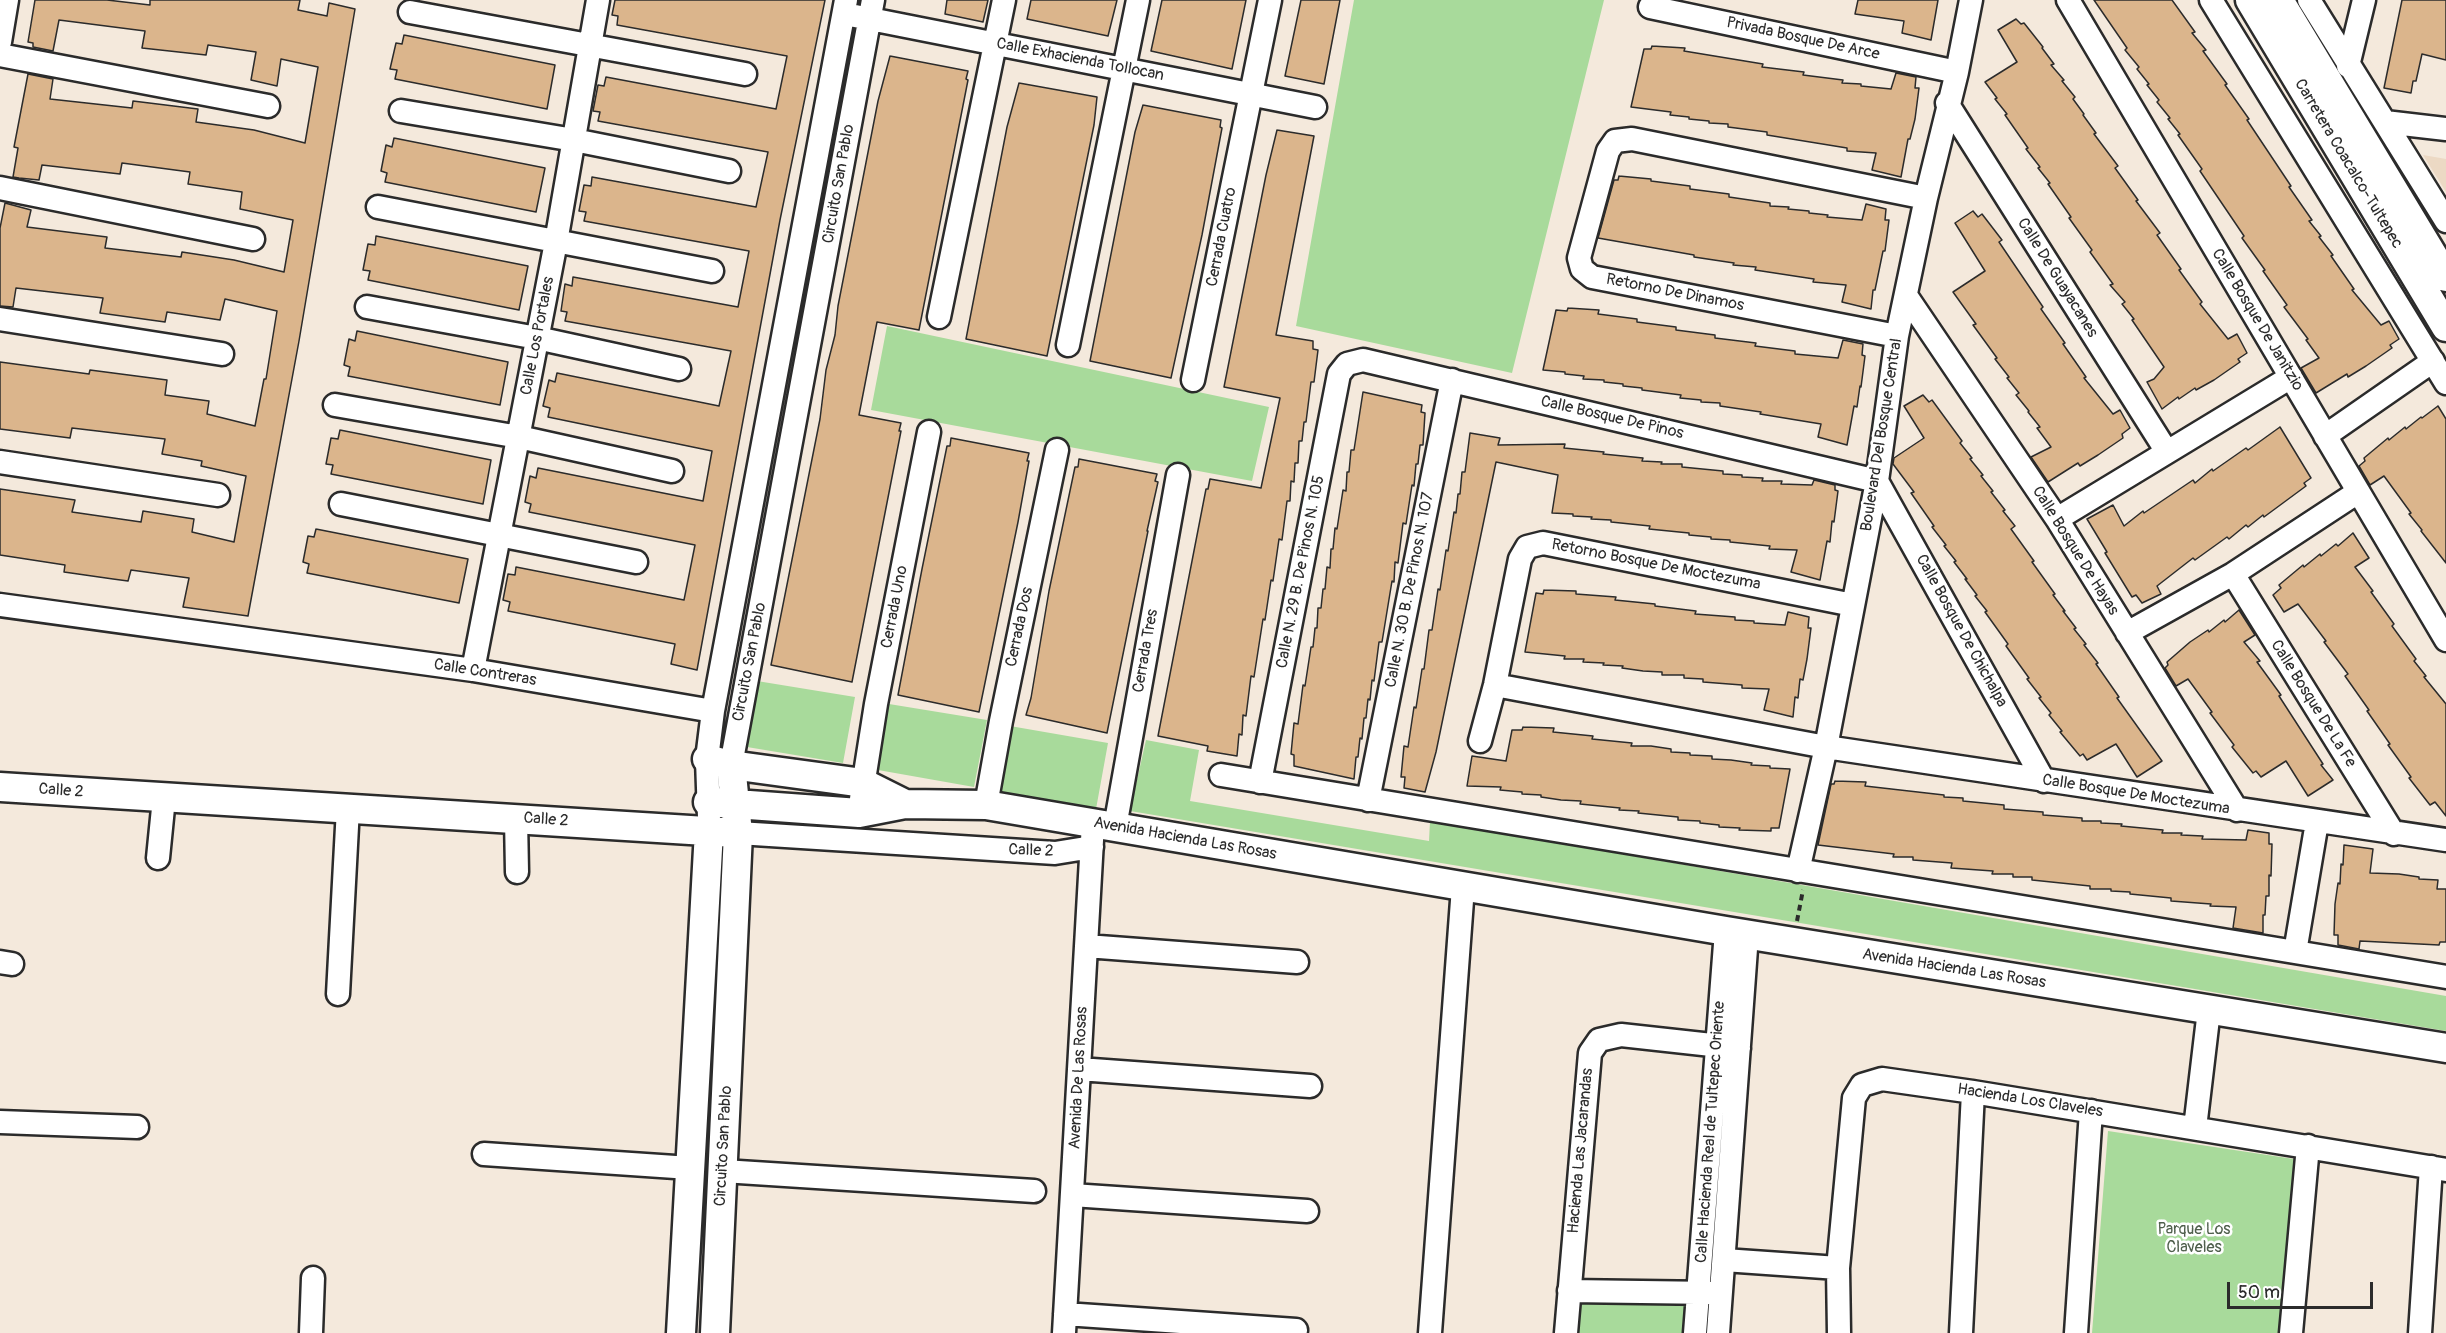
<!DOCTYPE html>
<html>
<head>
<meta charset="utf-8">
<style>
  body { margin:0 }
  #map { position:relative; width:2446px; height:1333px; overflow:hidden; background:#f4e9dc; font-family:Pangolin,sans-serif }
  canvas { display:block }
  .scale { position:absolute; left:2227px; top:1282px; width:146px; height:27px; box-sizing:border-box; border:3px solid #2b2b2b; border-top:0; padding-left:8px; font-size:18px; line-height:21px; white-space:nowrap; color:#2b2b2b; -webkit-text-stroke:4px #fff; paint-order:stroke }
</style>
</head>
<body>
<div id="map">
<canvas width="2446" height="1333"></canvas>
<div class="scale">50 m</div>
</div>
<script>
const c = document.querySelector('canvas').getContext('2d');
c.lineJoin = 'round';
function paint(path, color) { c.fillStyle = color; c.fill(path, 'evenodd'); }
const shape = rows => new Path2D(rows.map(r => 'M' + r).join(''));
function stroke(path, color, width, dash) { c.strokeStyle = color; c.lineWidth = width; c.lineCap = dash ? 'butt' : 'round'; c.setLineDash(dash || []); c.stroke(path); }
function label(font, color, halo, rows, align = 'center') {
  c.font = font + ' Pangolin,sans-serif'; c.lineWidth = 5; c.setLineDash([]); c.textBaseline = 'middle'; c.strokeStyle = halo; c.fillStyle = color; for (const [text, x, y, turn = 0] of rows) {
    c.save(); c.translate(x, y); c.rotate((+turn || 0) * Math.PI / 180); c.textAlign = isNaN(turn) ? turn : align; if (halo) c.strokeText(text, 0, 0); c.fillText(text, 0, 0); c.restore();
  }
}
paint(shape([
  [2423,155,2446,159,2446,192]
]), '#ecd9c4');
paint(shape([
  [1354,0,1604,0,1512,373,1296,326],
  [887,326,1269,407,1252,481,871,410],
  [757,681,855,697,843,763,747,747],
  [889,704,987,720,974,787,878,770],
  [1010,726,1108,743,1096,809,1000,793],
  [1146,740,1199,750,1190,801,1429,841,1430,821,2446,996,2446,1031,1130,811],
  [2108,1131,2294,1159,2280,1333,2092,1333],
  [1576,1301,1687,1306,1685,1333,1574,1333]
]), '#a8da9b');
const building = shape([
  [35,0,107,0,150,5,150,0,300,0,298,10,327,16,329,3,355,9,299,341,248,616,183,607,189,578,131,570,128,581,113,579,64,572,65,565,0,555,0,489,75,500,72,512,141,522,143,511,194,519,192,532,234,542,246,476,201,466,202,461,162,454,165,439,72,428,70,438,0,429,0,362,89,374,90,370,167,380,165,395,209,401,207,414,255,426,264,379,266,379,277,311,225,299,220,320,167,312,165,322,100,313,103,298,16,288,13,307,0,306,0,228,5,203,31,210,27,227,107,237,105,248,181,257,182,252,234,260,284,272,293,220,240,209,242,192,188,184,190,172,122,163,120,174,42,165,39,180,19,178,13,177,18,148,14,147,28,74,53,79,50,99,132,108,133,101,198,109,196,122,254,130,305,143,318,67,281,59,277,86,251,80,256,52,208,45,206,55,142,48,145,31,59,20,53,51,33,47,33,43,28,42,35,0],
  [615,0,825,0,780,220,697,670,671,664,675,644,508,611,510,602,503,600,508,574,515,575,516,567,684,600,695,545,529,512,531,504,525,502,530,476,536,478,538,468,703,501,712,451,548,417,550,408,543,406,549,380,555,382,557,373,719,406,731,351,565,321,567,312,561,311,565,284,572,286,573,277,738,307,749,251,584,221,586,212,579,211,584,185,591,186,592,177,756,207,768,152,598,121,600,112,593,111,598,85,604,86,606,77,776,109,787,56,617,25,618,16,612,15,615,0],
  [947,0,988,0,983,22,945,14,947,0],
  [1031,0,1117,0,1108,36,1027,19,1031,0],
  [1162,0,1246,0,1232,69,1151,51,1162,0],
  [1301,0,1340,0,1324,84,1285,76,1301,0],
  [1858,0,1938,0,1931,40,1902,33,1904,21,1855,14,1858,0],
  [2094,0,2172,0,2195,32,2192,33,2206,50,2203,51,2227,84,2225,85,2249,119,2247,120,2291,186,2289,187,2312,220,2309,221,2321,236,2319,237,2333,255,2331,256,2354,289,2352,290,2381,325,2389,321,2399,339,2390,345,2392,348,2366,366,2348,377,2347,374,2316,393,2301,368,2319,358,2306,340,2308,339,2284,307,2287,305,2263,271,2265,270,2242,238,2244,236,2200,171,2202,169,2178,135,2180,134,2168,119,2170,118,2157,102,2159,100,2147,85,2149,84,2137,69,2139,67,2125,50,2127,48,2094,0],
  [2402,0,2446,0,2446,60,2422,54,2416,81,2413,81,2411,93,2384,88,2402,0],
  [2016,19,2021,24,2024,23,2043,47,2042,48,2054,64,2051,65,2064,80,2062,81,2075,97,2073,99,2084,114,2083,115,2096,133,2094,134,2118,166,2115,168,2138,200,2136,201,2160,233,2157,235,2181,269,2179,270,2202,302,2200,304,2228,339,2237,334,2247,353,2238,359,2240,362,2214,380,2196,390,2195,388,2179,399,2178,397,2162,409,2147,382,2154,379,2164,367,2132,320,2134,319,2122,304,2125,302,2110,285,2113,284,2090,252,2092,250,2069,218,2071,217,2048,184,2050,183,2038,168,2040,167,2026,149,2028,148,2005,115,2007,114,1995,99,1997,98,1985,82,2017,62,1998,30,2016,19],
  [404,35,555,65,547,109,395,79,397,70,390,69,396,43,402,44,404,35],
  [1652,46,1685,48,1684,51,1763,64,1762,67,1804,72,1803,75,1843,80,1842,83,1861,84,1861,86,1891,89,1896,73,1916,77,1915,88,1919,88,1915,119,1910,139,1908,139,1901,177,1872,170,1876,153,1847,151,1847,148,1767,135,1767,132,1728,127,1728,124,1709,123,1709,121,1689,119,1689,117,1670,115,1671,112,1631,107,1644,49,1651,49,1652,46],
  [890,56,968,71,966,79,968,80,919,330,877,322,859,415,901,423,899,431,901,431,852,682,771,665,820,419,826,370,835,335,838,306,878,101,890,56],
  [1019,83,1097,97,1094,125,1047,356,966,339,1007,127,1019,83],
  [1143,105,1221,120,1220,127,1222,128,1202,235,1171,378,1090,361,1135,132,1143,105],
  [1277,130,1314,136,1276,335,1313,341,1313,349,1318,350,1314,382,1311,382,1306,422,1304,422,1302,441,1299,441,1298,463,1295,463,1294,482,1291,481,1290,501,1287,501,1282,540,1279,539,1273,581,1271,580,1265,620,1263,619,1254,677,1251,676,1246,716,1243,715,1242,735,1239,734,1237,756,1207,751,1208,746,1158,736,1206,489,1208,489,1210,479,1261,488,1280,398,1224,387,1266,175,1277,130],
  [394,138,545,168,536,212,385,182,387,173,381,171,386,145,392,147,394,138],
  [1619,176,1651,179,1651,181,1690,186,1690,189,1729,194,1729,197,1770,203,1770,206,1789,207,1788,209,1809,211,1809,213,1828,215,1827,217,1862,220,1866,204,1886,209,1885,220,1889,220,1885,251,1883,251,1875,290,1873,290,1871,309,1842,302,1846,285,1813,282,1814,279,1755,270,1756,267,1733,265,1734,263,1694,257,1694,255,1598,238,1614,180,1618,180,1619,176],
  [1973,211,1978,217,1982,214,2002,240,1999,242,2043,307,2041,309,2065,343,2063,344,2086,377,2084,378,2113,414,2120,410,2130,428,2122,434,2123,438,2098,455,2080,466,2078,463,2048,482,2031,457,2051,447,2037,428,2040,427,2028,412,2029,411,2016,395,2019,393,2007,378,2009,377,1995,359,1997,358,1973,325,1976,324,1953,292,1985,271,1955,223,1973,211],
  [376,236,528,266,519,310,368,280,370,271,363,270,368,244,375,245,376,236],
  [1568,308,1599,310,1598,314,1637,319,1637,322,1676,327,1676,330,1715,335,1715,338,1756,343,1755,346,1795,351,1795,354,1838,358,1843,340,1863,344,1862,355,1865,356,1861,387,1860,386,1857,407,1854,406,1847,445,1818,437,1821,424,1760,414,1761,412,1720,406,1720,403,1701,402,1701,400,1680,398,1681,395,1642,390,1642,388,1623,386,1623,384,1604,382,1604,380,1583,379,1584,376,1565,374,1565,372,1543,370,1556,310,1567,311,1568,308],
  [357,331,508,362,500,405,348,376,350,367,344,365,349,339,355,341,357,331],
  [1363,392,1422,405,1421,412,1425,413,1423,445,1420,445,1418,464,1416,464,1414,486,1412,485,1406,524,1403,523,1398,563,1395,562,1394,582,1392,581,1382,642,1379,642,1374,681,1372,680,1370,700,1368,699,1366,718,1364,718,1362,739,1360,738,1358,757,1356,757,1354,779,1294,766,1294,755,1291,754,1294,723,1298,724,1303,685,1305,686,1311,647,1313,647,1315,628,1317,628,1318,608,1321,608,1323,589,1325,589,1327,567,1330,568,1331,549,1333,549,1335,528,1337,529,1343,490,1346,491,1347,472,1349,472,1351,450,1354,450,1363,392],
  [1923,395,1929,402,1932,400,1962,441,1960,443,1972,458,1970,459,1983,475,1981,476,1993,491,1991,492,2005,510,2003,511,2015,526,2011,529,2034,561,2032,562,2055,594,2053,595,2065,611,2063,611,2076,628,2074,629,2086,644,2084,645,2098,663,2096,664,2119,697,2117,698,2162,761,2137,777,2116,744,2087,760,2083,754,2080,756,2060,732,2062,731,2049,715,2051,713,2039,698,2041,697,2027,679,2029,678,2006,646,2008,644,1985,612,1987,611,1975,596,1977,595,1965,579,1967,579,1954,562,1956,561,1944,546,1946,545,1932,527,1934,526,1911,493,1914,492,1893,464,1894,458,1924,438,1904,406,1923,395],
  [2438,406,2446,419,2446,563,2421,531,2422,530,2409,514,2411,513,2384,476,2370,485,2359,466,2365,461,2364,458,2388,438,2389,440,2405,427,2406,429,2421,417,2422,418,2438,406],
  [2280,427,2311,478,2304,483,2306,486,2264,517,2263,515,2248,527,2246,525,2229,539,2227,537,2195,560,2193,558,2157,586,2161,594,2142,603,2136,595,2132,597,2105,553,2107,552,2087,519,2113,505,2124,526,2143,511,2144,513,2193,480,2195,483,2212,469,2213,471,2246,448,2248,450,2280,427],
  [340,430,491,460,483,504,331,474,333,465,326,464,331,438,338,439,340,430],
  [1470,433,1500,438,1498,445,1565,444,1564,448,1604,452,1603,454,1643,458,1642,461,1662,462,1661,464,1682,464,1682,467,1723,471,1723,474,1742,475,1742,477,1763,478,1762,481,1782,481,1781,484,1812,485,1814,480,1835,485,1835,490,1838,491,1834,522,1832,521,1830,542,1827,541,1820,580,1791,572,1797,550,1769,549,1770,546,1730,542,1730,540,1711,539,1711,537,1689,535,1689,533,1649,529,1650,526,1611,522,1611,520,1591,519,1592,517,1573,516,1573,514,1552,513,1558,475,1496,462,1436,752,1425,792,1404,788,1405,777,1401,777,1404,746,1408,747,1414,707,1416,708,1422,669,1424,669,1429,630,1432,630,1438,589,1440,590,1446,550,1448,551,1454,512,1456,513,1458,494,1460,494,1462,472,1465,472,1470,433],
  [951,438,1029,453,1027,461,1029,461,1018,522,979,712,898,695,922,569,947,446,950,446,951,438],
  [1079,459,1157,474,1155,481,1158,482,1147,531,1148,531,1107,733,1026,715,1031,698,1049,591,1075,467,1078,467,1079,459],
  [316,529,468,559,459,603,307,573,309,564,303,562,308,536,314,537,316,529],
  [2353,533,2369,558,2355,567,2373,591,2371,592,2394,624,2392,626,2416,659,2414,661,2426,676,2424,677,2446,704,2446,816,2435,802,2430,805,2409,778,2411,777,2388,745,2390,744,2367,711,2369,710,2345,676,2348,674,2324,642,2326,641,2298,604,2284,612,2273,595,2281,588,2279,585,2303,565,2304,567,2320,554,2321,556,2336,544,2338,546,2353,533],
  [1544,590,1576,591,1576,594,1616,597,1615,600,1655,604,1655,606,1696,611,1695,614,1735,617,1735,620,1754,621,1754,623,1785,625,1788,612,1809,617,1808,628,1811,628,1807,659,1803,680,1800,679,1798,698,1795,697,1793,717,1764,710,1769,689,1742,688,1742,685,1703,682,1703,679,1684,678,1684,675,1662,675,1662,672,1643,671,1622,668,1623,666,1603,665,1604,663,1583,662,1584,659,1564,659,1565,656,1525,652,1536,593,1543,594,1544,590],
  [2239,610,2255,635,2244,642,2260,661,2257,662,2281,695,2279,696,2323,764,2321,765,2333,780,2308,796,2286,761,2261,777,2256,771,2253,773,2232,747,2234,745,2210,713,2212,712,2188,679,2176,686,2165,668,2168,665,2167,662,2190,642,2208,630,2209,632,2224,620,2225,622,2239,610],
  [1523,727,1554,728,1553,732,1593,736,1592,739,1632,743,1631,746,1651,746,1671,749,1671,752,1690,753,1690,755,1712,756,1712,759,1731,760,1752,763,1751,765,1770,766,1770,768,1790,769,1779,828,1771,828,1771,831,1739,830,1740,828,1719,827,1719,825,1700,823,1700,821,1678,820,1678,817,1638,813,1639,811,1619,810,1620,808,1580,804,1581,801,1561,800,1541,797,1541,795,1522,794,1522,792,1500,790,1501,787,1467,786,1472,756,1506,761,1512,730,1522,730,1523,727],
  [1835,781,1866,782,1865,786,1944,795,1944,797,1963,798,1963,801,2004,805,2004,809,2043,812,2043,815,2082,818,2082,821,2101,821,2101,823,2122,824,2121,826,2163,830,2162,833,2182,833,2181,835,2203,836,2202,839,2246,840,2248,830,2269,833,2269,844,2272,844,2271,876,2269,875,2269,896,2266,896,2265,915,2263,915,2263,933,2233,928,2236,907,2210,906,2211,904,2171,901,2171,898,2130,894,2130,892,2111,891,2111,889,2090,889,2090,886,2032,880,2032,877,2013,877,2013,874,1992,874,1993,871,1951,868,1952,863,1913,860,1913,857,1893,857,1894,854,1818,845,1831,784,1834,784,1835,781],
  [2344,845,2373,849,2370,873,2399,874,2419,877,2419,879,2438,880,2437,889,2446,889,2446,942,2440,942,2439,945,2360,941,2359,949,2338,945,2338,935,2334,935,2335,904,2338,883,2340,884,2341,864,2343,865,2344,845]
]);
paint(building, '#dbb58c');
stroke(building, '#2b2b2b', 1.5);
const minor = shape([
  [2068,0,2446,640],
  [2211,0,2446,383],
  [2309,0,2446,221],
  [1650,7,1957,72],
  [410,12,745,74],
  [855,16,1315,107],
  [0,42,7,0],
  [0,55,268,106],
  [2348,66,2364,0],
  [1947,103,2167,452],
  [401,111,574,140,729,171],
  [2385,122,2446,129],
  [0,188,253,239],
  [378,207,712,271],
  [1907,297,2057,519,2237,810],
  [367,307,537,338,679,369],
  [939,317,1004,0],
  [0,319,222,354],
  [1897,336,1592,277,1582,269,1579,258,1608,151,1615,141,1632,139,1926,198],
  [1068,345,1138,0],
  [1193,380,1270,0],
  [335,405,519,437,672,471],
  [2325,436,2433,361],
  [0,462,218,495],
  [341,504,636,562],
  [2057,519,2291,377],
  [2233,574,2394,834],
  [0,605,473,670,713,711],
  [2127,633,2233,574,2358,492],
  [473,670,556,242,598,0],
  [1495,685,1826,747,2446,840],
  [1480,741,1495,685,1520,559,1527,547,1543,543,1853,605],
  [731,765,873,0],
  [1221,775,2446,977],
  [1260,782,1339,374,1347,364,1363,360,1877,481,2044,781],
  [861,799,876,704,929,432],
  [1368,800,1452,380],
  [986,805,1001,721,1057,450],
  [709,817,707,759,713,711,846,0],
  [516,818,517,872],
  [1115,827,1178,475],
  [738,833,1055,853,1092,847],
  [158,858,164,798],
  [1798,871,1826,747,1877,481,1897,336,1926,198,1957,72,1971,0],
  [1086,946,1297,962],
  [2295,952,2317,822],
  [0,962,12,964],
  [338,994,348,808],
  [1079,1069,1310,1086],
  [0,1122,137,1127],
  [2195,1128,2209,1010],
  [484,1154,690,1168],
  [723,1171,1034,1191],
  [1072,1195,1307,1211],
  [1724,1260,1838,1268],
  [1569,1291,1714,1293],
  [1065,1314,1296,1330],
  [311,1333,313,1278],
  [1064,1333,1093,823],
  [1430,1333,1463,887],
  [1566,1333,1590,1053,1599,1040,1621,1035,1739,1048],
  [1695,1333,1726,931],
  [1718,1333,1747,935],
  [1839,1333,1838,1268,1854,1098,1862,1085,1882,1079,1973,1092,2446,1170],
  [1961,1333,1973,1092],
  [2076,1333,2091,1111],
  [2291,1333,2308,1146],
  [2420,1333,2431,1167]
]);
const major = shape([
  [2250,0,2446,327],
  [2279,0,2446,277],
  [707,759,731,765,863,783,905,804],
  [0,787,738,833],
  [708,802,859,813,905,804,986,805,1726,931,2446,1048],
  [681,1333,709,831],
  [715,1333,738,833,731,765]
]);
stroke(minor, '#2b2b2b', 27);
stroke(major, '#2b2b2b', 33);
stroke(shape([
  [1797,921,1803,890]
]), '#2b2b2b', 4, [6, 4.5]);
stroke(minor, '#fff', 22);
stroke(major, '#fff', 28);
label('16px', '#2b2b2b', '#fff', [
  ["Privada Bosque De Arce",1803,39,12],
  ["Calle Exhacienda Tollocan",1080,60,11],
  ["Carretera Coacalco-Tultepec",2348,164,59],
  ["Circuito San Pablo",839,184,-80],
  ["Cerrada Cuatro",1222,237,-79],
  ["Calle De Guayacanes",2057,278,58],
  ["Retorno De Dinamos",1675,293,11],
  ["Calle Bosque De Janitzio",2257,320,59],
  ["Calle Los Portales",538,336,-79],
  ["Calle Bosque De Pinos",1612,418,13],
  ["Boulevard Del Bosque Central",1882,435,-81],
  ["Calle Bosque De Hayas",2075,551,58],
  ["Retorno Bosque De Moctezuma",1656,565,11],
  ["Calle N. 29 B. De Pinos N. 105",1301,572,-79],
  ["Calle N. 30 B. De Pinos N. 107",1410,590,-79],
  ["Cerrada Uno",895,607,-79],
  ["Cerrada Dos",1020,627,-78],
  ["Calle Bosque De Chichalpa",1961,631,61],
  ["Cerrada Tres",1146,651,-80],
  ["Circuito San Pablo",750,662,-79],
  ["Calle Contreras",485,673,9],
  ["Calle Bosque De La Fe",2313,704,58],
  ["Calle 2",61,791,4],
  ["Calle Bosque De Moctezuma",2136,795,9],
  ["Calle 2",546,820,4],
  ["Avenida Hacienda Las Rosas",1185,839,10],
  ["Calle 2",1031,851,2],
  ["Avenida Hacienda Las Rosas",1954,969,9],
  ["Avenida De Las Rosas",1079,1078,-87],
  ["Hacienda Los Claveles",2030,1101,9],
  ["Calle Hacienda Real de Tultepec Oriente",1711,1132,-86],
  ["Circuito San Pablo",724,1146,-87],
  ["Hacienda Las Jacarandas",1581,1151,-85]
]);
label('16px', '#50604d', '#fff', [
  ["Parque Los",2194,1230],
  ["Claveles",2194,1248]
]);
</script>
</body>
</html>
